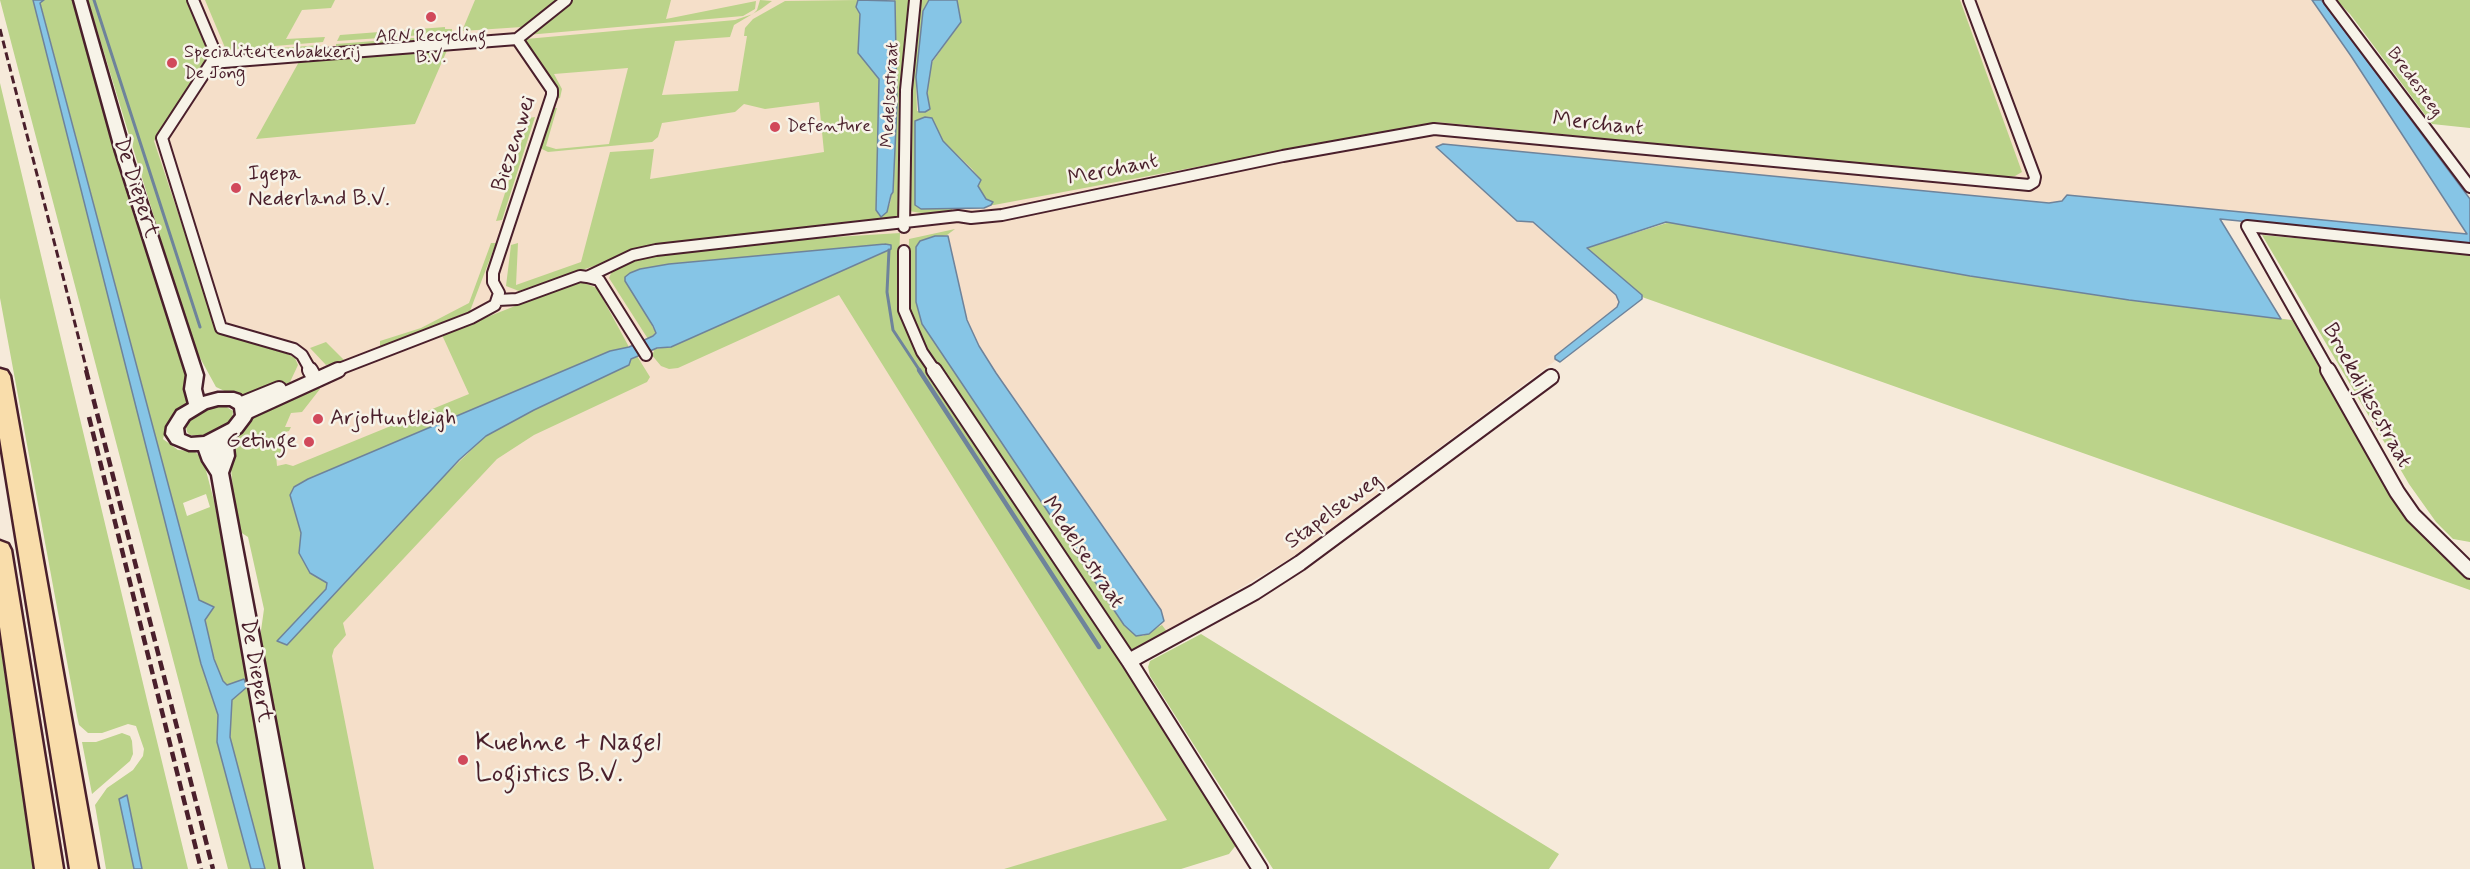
<!DOCTYPE html>
<html>
<head>
<meta charset="utf-8">
<style>
  body { margin:0 }
  canvas { display:block; background:#f6eada }
</style>
</head>
<body>
<canvas width="2470" height="869"></canvas>
<script>
const c = document.querySelector('canvas').getContext('2d');
c.lineJoin = 'round';
function paint(path, color) { c.fillStyle = color; c.fill(path, 'evenodd'); }
const shape = rows => new Path2D(rows.map(r => 'M' + r).join(''));
function stroke(path, color, width, dash) { c.strokeStyle = color; c.lineWidth = width; c.lineCap = dash ? 'butt' : 'round'; c.setLineDash(dash || []); c.stroke(path); }
function label(font, color, halo, rows, align = 'center') {
  c.font = font + ' Mynerve,sans-serif'; c.lineWidth = 5; c.setLineDash([]); c.textBaseline = 'middle'; c.strokeStyle = halo; c.fillStyle = color; for (const [text, x, y, turn = 0] of rows) {
    c.save(); c.translate(x, y); c.rotate((+turn || 0) * Math.PI / 180); c.textAlign = isNaN(turn) ? turn : align; if (halo) c.strokeText(text, 0, 0); c.fillText(text, 0, 0); c.restore();
  }
}
paint(shape([
  [101,0,2317,0,2470,211,2470,242,2221,214,2079,224,1533,166,1630,305,1294,556,1110,666,1228,852,1175,869,320,869,258,531,275,426,200,327]
]), '#f5dfc9');
paint(shape([
  [0,0,33,0,202,664,214,659,205,620,213,608,199,600,40,2,44,0,72,0,74,7,185,375,189,394,185,405,166,428,163,439,178,450,194,451,203,459,214,501,248,678,269,814,281,869,228,869],
  [206,494,210,507,187,516,183,503],
  [88,0,188,0,210,55,154,141,218,333,282,351,295,358,298,365,290,382,269,391,250,395,231,394,216,387,193,345],
  [205,0,335,0,331,8,302,10,286,39,325,37,323,42,226,50],
  [475,0,556,0,522,27,462,31],
  [571,0,671,0,666,19,756,1,755,9,743,16,527,35],
  [760,0,772,1,761,9,734,25,730,37,675,41,662,95,738,91,747,36,744,36,745,28,753,19,785,1,858,0,856,7,860,14,858,52,879,79,878,215,890,204,891,195,893,192,897,105,894,0,910,0,900,218,642,250,519,291,506,286,511,245,518,243,516,285,581,262,610,152,654,149,650,179,824,152,819,102,765,109,744,104,735,112,662,123,658,137,652,142,548,152,542,149,541,145,552,108,557,108,546,146,556,149,609,144,628,68,554,74,562,89,560,98,555,99,557,92,525,41,526,39,735,20,753,14,757,10],
  [919,0,929,0,923,11,916,84,917,111,924,112,931,64,961,22,957,0,1960,0,2022,172,2015,176,2005,177,1436,122,994,205,991,205,992,202,986,199,978,186,981,180,972,169,943,141,932,119,925,117,915,121,915,205,921,209,952,208,952,212,927,214,909,211,911,75],
  [2336,0,2470,0,2470,128,2432,124,2350,14],
  [445,27,445,29,452,29,452,33,337,41,340,35],
  [451,35,442,42,336,48,336,44],
  [321,45,315,50,234,58,226,56,223,52],
  [448,48,415,124,256,139,300,60],
  [0,83,147,700,188,869,106,869,95,805,107,788,133,770,143,756,144,749,136,726,128,724,102,733,88,733,79,725,77,716,0,298],
  [535,117,502,220,496,221,529,118],
  [1670,222,1970,276,2129,300,2292,320,2395,499,2434,545,2470,578,2470,590,1642,297,1587,248],
  [955,229,947,235,920,241,916,247,916,302,922,324,1124,625,1136,636,1143,636,1162,625,1170,636,1135,652,1128,652,924,347,911,320,908,307,909,239],
  [900,233,898,290,902,319,908,335,920,357,1119,657,1237,844,1229,854,1181,869,1004,869,1167,820,839,295,678,368,669,369,661,366,651,354,654,352,653,349,671,347,871,258,879,254,885,244,669,264,640,269,625,277,656,333,648,339,609,278,613,269,626,261,644,257,819,238],
  [2262,235,2470,254,2470,542,2453,539,2436,522,2409,484],
  [491,243,496,243,470,311,380,348,380,341,421,328,469,303],
  [573,283,584,283,597,288,629,347,610,351,308,479,294,487,290,495,301,533,299,553,327,583,326,589,486,436,534,410,628,365,631,359,637,356,650,377,647,382,534,435,497,459,343,623,346,635,334,649,332,656,374,869,303,869,262,657,260,638,264,609,248,537,237,530,229,449,233,436,257,411,318,383,320,389,302,412,291,413,285,427,291,427,289,431,281,433,277,445,285,445,284,451,276,455,277,466,286,464,293,466,469,394,442,335],
  [326,342,344,360,326,365,310,348],
  [218,406,225,406,233,411,232,420,227,426,204,436,190,435,187,432,186,427,191,418,204,409],
  [1201,634,1559,854,1549,869,1273,869,1150,676,1148,667,1150,661],
  [0,643,23,799,33,869,0,869],
  [122,733,130,736,132,741,133,754,130,761,92,794,82,742,96,742]
]), '#bbd38a');
const water = shape([
  [33,0,44,0,40,3,199,600,214,607,205,620,214,659,223,681,227,685,244,679,247,687,232,700,230,737,265,869,251,869,217,742,218,715,201,664,33,0],
  [858,0,895,1,897,105,893,192,891,195,887,212,881,217,876,210,879,79,858,53,860,14,856,7,858,0],
  [929,0,957,0,961,22,932,61,927,93,930,109,925,112,919,112,916,77,923,11,929,0],
  [2312,0,2321,0,2324,3,2470,199,2470,244,2220,219,2281,319,2129,300,1970,276,1666,222,1587,248,1642,295,1642,299,1560,362,1555,359,1555,356,1617,307,1619,302,1616,295,1533,222,1517,221,1436,147,1443,144,2049,203,2062,201,2067,195,2467,234,2351,56,2312,0],
  [925,117,932,118,943,141,981,180,978,186,986,199,993,202,991,205,984,208,921,209,915,205,915,121,925,117],
  [935,236,948,236,967,320,979,346,996,373,1161,610,1164,621,1149,634,1136,636,1124,625,922,324,916,302,916,247,920,241,935,236],
  [885,244,891,245,891,249,671,347,657,348,631,359,629,365,534,410,486,436,459,460,287,645,277,641,326,589,327,583,310,573,299,553,301,533,290,495,294,487,308,479,610,351,629,347,653,336,656,333,653,326,625,281,625,277,630,273,640,269,669,264,885,244],
  [127,795,142,869,134,869,119,799,127,795]
]);
paint(water, '#86c5e6');
stroke(water, '#6e839b', 1.5);
stroke(shape([
  [94,0,200,327],
  [889,250,887,292,893,330,920,371]
]), '#6e839b', 3);
stroke(shape([
  [919,370,1099,647]
]), '#6e839b', 4.5);
const minorFar1 = shape([
  [193,0,215,52,211,63],
  [2329,0,2470,187],
  [517,39,566,0],
  [2247,226,2329,371],
  [2247,226,2470,249],
  [904,227,906,90,915,0],
  [904,251,904,310,922,352,935,371],
  [587,277,599,280,646,355],
  [498,300,517,299,580,276,587,277,633,255,656,250,958,216,971,218,1002,215,1283,156,1434,129,2029,185,2034,182,2035,177,1969,0],
  [311,371,302,355,294,349,221,328,162,138,211,63,517,39],
  [334,371,471,318,495,305,499,293,493,282,493,273,552,95,552,90,517,39]
]);
const minor = shape([
  [310,370,315,379],
  [934,370,1129,661,1260,869],
  [2328,370,2397,492,2413,515,2470,571],
  [242,404,279,389],
  [244,413,338,370],
  [1129,661,1255,592,1300,563,1551,377]
]);
const secondary = shape([
  [74,0,86,0,130,152,203,375,201,389,203,397,218,393,234,393,240,395,251,406,252,416,250,420,241,432,232,438,234,456,228,473,303,869,281,869,212,475,203,461,199,450,189,450,172,443,166,434,167,427,177,411,189,404,185,389,187,375,116,152,74,0],
  [218,405,230,405,235,408,236,415,229,424,204,437,191,438,184,435,183,428,189,419,207,408,218,405]
]);
const motorway = shape([
  [0,369,7,371,10,376,98,869,70,869,0,438,0,369],
  [0,541,8,544,11,550,63,869,35,869,0,627,0,541]
]);
stroke(minorFar1, '#4a1f2b', 14);
stroke(minor, '#4a1f2b', 18);
stroke(secondary, '#4a1f2b', 5);
stroke(motorway, '#4a1f2b', 5);
stroke(minorFar1, '#f7f3e8', 10);
stroke(minor, '#f7f3e8', 14);
paint(secondary, '#f7f3e8');
paint(motorway, '#f9ddab');
stroke(shape([
  [0,29,87,371]
]), '#4a1f2b', 3, [8, 4]);
stroke(shape([
  [86,370,213,869],
  [89,417,201,869]
]), '#4a1f2b', 4.5, [10, 5]);
for (const [x, y, r, color] of [
  [431,17,6,"#d1495b"],
  [172,63,6,"#d1495b"],
  [775,127,6,"#d1495b"],
  [236,188,6,"#d1495b"],
  [318,419,6,"#d1495b"],
  [309,442,6,"#d1495b"],
  [463,760,6,"#d1495b"]
]) { const dot = new Path2D(); dot.arc(x, y, r, 0, 2 * Math.PI); c.fillStyle = color; c.fill(dot); stroke(dot, '#f7f3e8', 2); }
label('18px', '#4a1f2b', '#f7f3e8', [
  ["ARN Recycling",431,37,"center"],
  ["B.V.",431,58,"center"],
  ["Specialiteitenbakkerij",184,53],
  ["De Jong",184,74],
  ["Defenture",787,127]
], 'left');
label('18px', '#4a1f2b', '#f7f3e8', [
  ["Bredesteeg",2414,83,54],
  ["Medelsestraat",891,95,-87]
]);
label('22px', '#4a1f2b', '#f7f3e8', [
  ["Merchant",1598,125,6],
  ["Biezenwei",515,144,-72],
  ["Merchant",1113,171,-12],
  ["De Diepert",135,188,72],
  ["Broekdijksestraat",2366,396,61],
  ["Stapelseweg",1334,512,-36],
  ["Medelsestraat",1082,553,56],
  ["De Diepert",255,671,80]
]);
label('22px', '#4a1f2b', '#f7f3e8', [
  ["Igepa",248,175],
  ["Nederland B.V.",248,200],
  ["ArjoHuntleigh",330,419],
  ["Getinge",297,442,"right"]
], 'left');
label('27px', '#4a1f2b', '#f7f3e8', [
  ["Kuehne + Nagel",475,744],
  ["Logistics B.V.",475,775]
], 'left');
</script>
</body>
</html>
